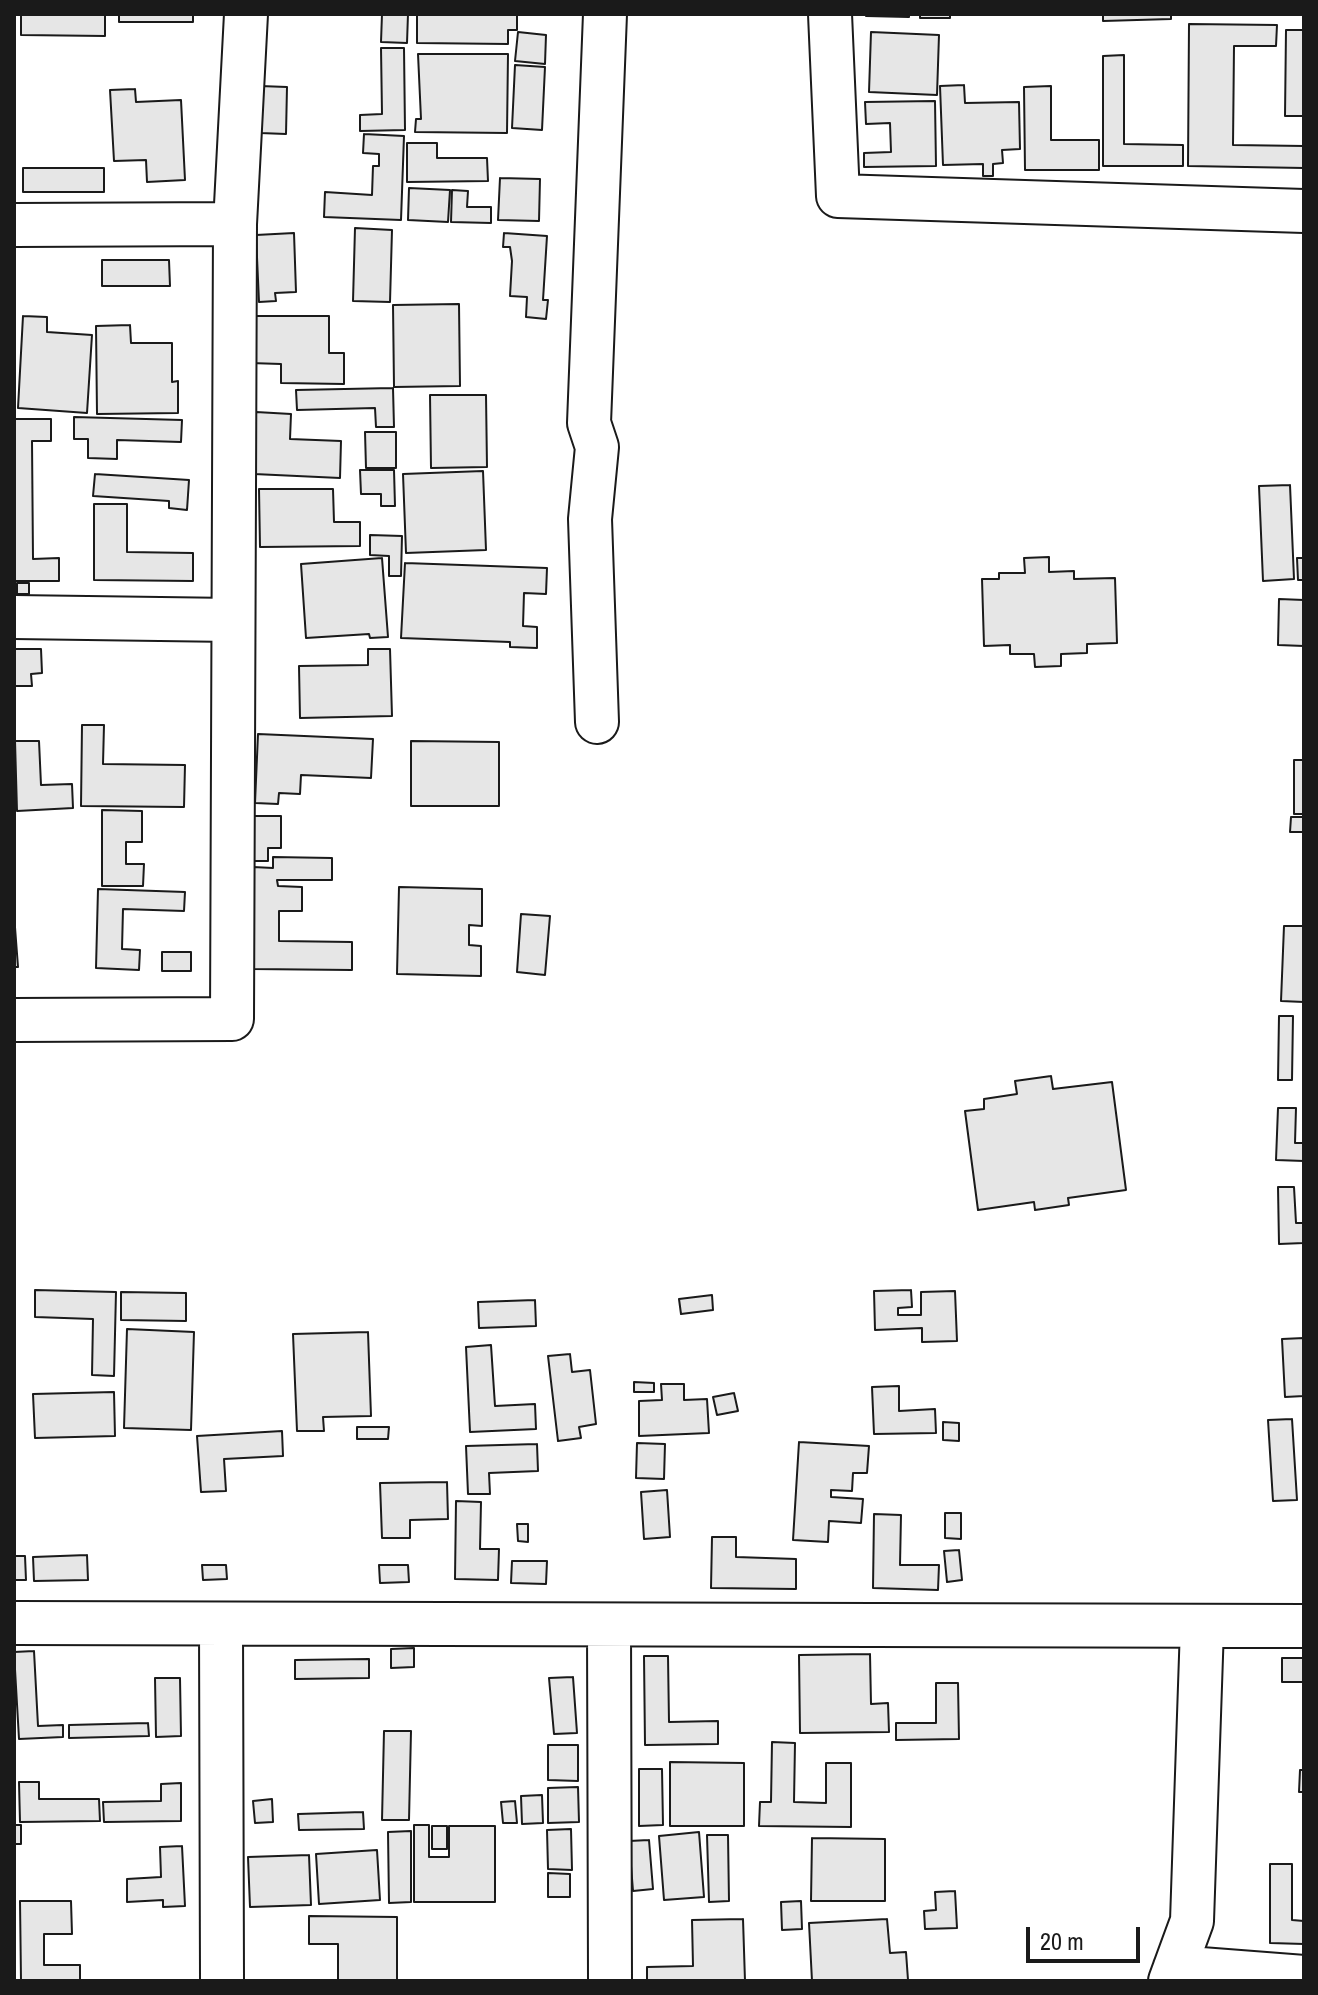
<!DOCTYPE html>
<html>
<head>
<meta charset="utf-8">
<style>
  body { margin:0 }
  #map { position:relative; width:1318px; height:1995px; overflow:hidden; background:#fff; font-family:"Archivo Narrow",sans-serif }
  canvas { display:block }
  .frame { position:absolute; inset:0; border:16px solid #1a1a1a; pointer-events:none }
  .scale { position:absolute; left:1026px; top:1927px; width:114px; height:36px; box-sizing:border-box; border:4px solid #1a1a1a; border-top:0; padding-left:10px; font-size:24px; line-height:28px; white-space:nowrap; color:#1a1a1a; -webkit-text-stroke:6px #fff; paint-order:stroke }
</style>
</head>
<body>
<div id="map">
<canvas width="1318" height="1995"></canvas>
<div class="frame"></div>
<div class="scale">20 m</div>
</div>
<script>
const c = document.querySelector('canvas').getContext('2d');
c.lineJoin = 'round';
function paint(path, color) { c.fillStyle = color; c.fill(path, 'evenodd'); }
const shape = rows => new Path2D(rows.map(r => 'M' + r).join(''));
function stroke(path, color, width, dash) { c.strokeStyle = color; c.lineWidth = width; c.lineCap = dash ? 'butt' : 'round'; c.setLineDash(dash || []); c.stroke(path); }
const building = shape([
  [21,14,105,14,105,36,21,35,21,14],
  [119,14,193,14,193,22,119,22,119,14],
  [382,14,408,14,407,43,381,42,382,14],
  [417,14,517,14,517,30,508,30,508,44,417,43,417,14],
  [866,14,909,14,909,17,866,16,866,14],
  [920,14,950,14,950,18,920,18,920,14],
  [1103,14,1171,14,1171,19,1103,21,1103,14],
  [1189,24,1277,25,1276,46,1234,46,1233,145,1304,146,1304,168,1188,166,1189,24],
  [1286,30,1304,30,1304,116,1285,116,1286,30],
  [518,32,546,35,545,64,515,61,518,32],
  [871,32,939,35,937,95,869,92,871,32],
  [381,48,404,48,405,130,360,131,360,115,382,114,381,48],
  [418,54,508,54,507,133,415,132,416,119,421,119,418,54],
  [1124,55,1124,144,1183,145,1183,166,1103,166,1103,56,1124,55],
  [515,65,545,67,542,130,512,128,515,65],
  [964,85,965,103,1019,102,1020,149,1002,150,1003,163,993,164,993,176,983,176,983,164,943,165,940,86,964,85],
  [260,86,287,87,286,134,260,133,260,86],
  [1051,86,1051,140,1099,140,1099,170,1025,170,1024,87,1051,86],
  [135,89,136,102,181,100,185,180,147,182,146,160,114,161,110,90,135,89],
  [935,101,936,166,864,167,864,153,891,152,890,123,866,124,865,102,935,101],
  [364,134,404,136,401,220,324,217,325,192,372,195,373,166,379,166,379,154,363,153,364,134],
  [407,143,437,143,437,158,487,158,488,181,407,182,407,143],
  [23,168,104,168,104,192,23,192,23,168],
  [500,178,540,179,539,221,498,220,500,178],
  [409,188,450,190,448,222,408,220,409,188],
  [452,190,468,191,467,207,491,207,491,223,451,222,452,190],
  [355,228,392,230,390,302,353,301,355,228],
  [294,233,296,292,275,293,276,301,259,302,256,235,294,233],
  [504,233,547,236,543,300,548,300,546,319,526,317,527,297,510,296,512,261,510,247,503,247,504,233],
  [102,260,169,260,170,286,102,286,102,260],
  [459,304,460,386,394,387,393,305,459,304],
  [23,316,47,317,47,332,92,335,87,413,18,408,23,316],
  [250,316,329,316,329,353,344,353,344,384,281,383,281,364,250,363,250,316],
  [130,325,131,343,172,343,172,382,178,381,178,413,97,414,96,326,130,325],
  [393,388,394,427,376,427,375,408,297,410,296,390,393,388],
  [430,395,486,395,487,467,431,468,430,395],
  [256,412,291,414,290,439,341,441,340,478,254,474,256,412],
  [74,417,182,420,181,442,117,440,117,459,88,458,88,439,74,439,74,417],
  [14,419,51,419,51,441,32,441,33,559,59,558,59,581,14,581,14,419],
  [365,432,396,432,396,468,366,468,365,432],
  [360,470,394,470,395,506,381,506,381,494,361,494,360,470],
  [483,471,486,550,406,553,403,474,483,471],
  [95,474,189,480,187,510,169,508,169,501,93,496,95,474],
  [1290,485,1294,579,1263,581,1259,486,1290,485],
  [259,489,333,489,334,522,360,522,360,546,260,547,259,489],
  [94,504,127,504,127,552,193,553,193,581,94,580,94,504],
  [370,535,402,536,401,576,389,576,389,556,370,555,370,535],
  [1049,557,1049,572,1074,571,1074,579,1115,578,1117,643,1087,644,1087,653,1061,654,1061,666,1035,667,1034,654,1010,654,1010,645,984,646,982,579,999,579,999,573,1025,573,1024,558,1049,557],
  [382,558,388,637,370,638,369,634,306,638,301,564,382,558],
  [1297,558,1304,558,1304,580,1298,580,1297,558],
  [405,563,547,568,546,594,524,593,523,626,537,627,537,648,510,647,510,642,401,638,405,563],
  [17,583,29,583,29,594,17,594,17,583],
  [1279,599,1304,600,1304,646,1278,645,1279,599],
  [14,649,41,649,42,673,31,674,32,686,14,686,14,649],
  [368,649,390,649,392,716,300,718,299,666,368,665,368,649],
  [82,725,104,725,103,764,185,765,184,807,81,806,82,725],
  [258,734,373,739,371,778,301,775,300,794,279,793,278,804,255,803,258,734],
  [15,741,39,741,41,785,72,784,73,808,17,811,15,741],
  [411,741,499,742,499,806,411,806,411,741],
  [1294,760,1304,760,1304,814,1294,814,1294,760],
  [102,810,142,811,142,842,126,842,126,864,144,864,143,886,102,886,102,810],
  [249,816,281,816,281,848,268,848,268,861,250,861,249,816],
  [1291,817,1304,817,1304,832,1290,832,1291,817],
  [273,857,332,858,332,880,277,880,278,886,302,887,302,911,279,911,279,941,352,942,352,970,252,969,253,867,273,868,273,857],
  [399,887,482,889,482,926,469,925,469,945,481,946,481,976,397,974,399,887],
  [98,889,185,892,184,911,123,909,122,949,140,950,139,970,96,968,98,889],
  [14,914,18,967,14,967,14,914],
  [521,914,550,916,545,975,517,972,521,914],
  [1284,926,1304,926,1304,1002,1281,1001,1284,926],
  [162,952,191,952,191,971,162,971,162,952],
  [1279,1016,1293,1016,1292,1080,1278,1080,1279,1016],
  [1051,1076,1053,1089,1112,1082,1126,1190,1068,1198,1069,1205,1035,1210,1034,1202,978,1210,965,1111,984,1109,984,1099,1017,1094,1015,1081,1051,1076],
  [1278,1108,1296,1108,1295,1143,1304,1143,1304,1161,1276,1160,1278,1108],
  [1278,1187,1294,1187,1296,1223,1304,1223,1304,1243,1279,1244,1278,1187],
  [35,1290,116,1292,114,1376,92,1375,93,1319,35,1317,35,1290],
  [911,1290,912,1307,898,1308,898,1315,921,1315,921,1292,955,1291,957,1341,922,1342,922,1328,875,1330,874,1291,911,1290],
  [121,1292,186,1293,186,1321,121,1320,121,1292],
  [712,1295,713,1310,681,1314,679,1299,712,1295],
  [535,1300,536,1326,479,1328,478,1302,535,1300],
  [127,1329,194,1332,191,1430,124,1428,127,1329],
  [368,1332,371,1416,323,1417,324,1431,297,1431,293,1334,368,1332],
  [1304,1338,1304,1396,1285,1397,1282,1339,1304,1338],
  [491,1345,495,1406,535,1404,536,1429,470,1432,466,1347,491,1345],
  [570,1354,572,1372,590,1370,596,1424,579,1427,581,1438,558,1441,548,1356,570,1354],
  [634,1382,654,1383,654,1392,634,1392,634,1382],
  [661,1384,684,1384,684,1400,707,1399,709,1433,639,1436,639,1401,662,1400,661,1384],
  [899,1386,899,1411,935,1409,936,1433,874,1434,872,1387,899,1386],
  [114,1392,115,1436,35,1438,33,1394,114,1392],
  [734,1393,738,1411,717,1415,713,1397,734,1393],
  [1292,1419,1297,1500,1273,1501,1268,1420,1292,1419],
  [943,1422,959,1423,959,1441,943,1440,943,1422],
  [357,1427,389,1427,388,1439,357,1439,357,1427],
  [282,1431,283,1456,224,1459,226,1491,201,1492,197,1436,282,1431],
  [799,1442,869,1446,867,1473,853,1473,852,1491,831,1490,831,1497,863,1499,861,1523,829,1521,828,1542,793,1540,799,1442],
  [637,1443,665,1444,664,1479,636,1478,637,1443],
  [537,1444,538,1471,489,1473,490,1494,468,1494,466,1446,537,1444],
  [447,1482,448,1519,410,1520,410,1538,382,1538,380,1483,447,1482],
  [667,1490,670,1537,644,1539,641,1492,667,1490],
  [456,1501,481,1502,480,1549,499,1549,498,1580,455,1579,456,1501],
  [945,1513,961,1513,961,1539,945,1538,945,1513],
  [874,1514,901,1515,900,1565,939,1565,938,1590,873,1588,874,1514],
  [517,1524,528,1524,528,1542,518,1541,517,1524],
  [712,1537,736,1537,736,1557,796,1559,796,1589,711,1588,712,1537],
  [959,1550,962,1580,947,1582,944,1551,959,1550],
  [87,1555,88,1580,34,1581,33,1557,87,1555],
  [14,1556,25,1556,26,1580,14,1580,14,1556],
  [512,1561,547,1561,546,1584,511,1583,512,1561],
  [202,1565,226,1565,227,1579,203,1580,202,1565],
  [379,1565,408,1565,409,1582,380,1583,379,1565],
  [414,1648,414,1667,391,1668,391,1649,414,1648],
  [34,1651,38,1726,63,1725,63,1737,19,1739,14,1652,34,1651],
  [870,1654,871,1704,888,1703,889,1732,800,1733,799,1655,870,1654],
  [644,1656,668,1656,669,1722,718,1721,718,1744,645,1745,644,1656],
  [1282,1658,1304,1658,1304,1682,1282,1682,1282,1658],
  [369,1659,369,1678,295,1679,295,1660,369,1659],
  [573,1677,577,1733,554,1734,549,1678,573,1677],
  [155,1678,180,1678,181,1736,156,1737,155,1678],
  [936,1683,958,1683,959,1739,896,1740,896,1723,936,1723,936,1683],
  [148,1723,149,1736,69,1738,69,1725,148,1723],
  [384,1731,411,1731,409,1820,382,1820,384,1731],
  [772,1742,795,1743,794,1802,826,1803,826,1763,851,1763,851,1827,759,1826,760,1802,771,1802,772,1742],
  [548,1745,578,1745,578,1781,548,1780,548,1745],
  [670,1762,744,1763,744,1826,670,1826,670,1762],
  [639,1769,662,1769,663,1825,639,1826,639,1769],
  [1300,1770,1304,1770,1304,1792,1299,1792,1300,1770],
  [19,1782,39,1782,39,1799,99,1799,100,1821,20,1822,19,1782],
  [181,1783,181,1821,104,1822,103,1802,161,1801,161,1784,181,1783],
  [578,1787,579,1822,548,1823,548,1788,578,1787],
  [542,1795,543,1823,522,1824,521,1796,542,1795],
  [272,1799,273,1822,255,1823,253,1801,272,1799],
  [515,1801,517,1823,503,1823,501,1802,515,1801],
  [363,1812,364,1829,299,1830,298,1814,363,1812],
  [14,1825,21,1825,21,1844,14,1844,14,1825],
  [414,1825,429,1825,429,1857,449,1857,449,1826,495,1826,495,1902,414,1902,414,1825],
  [432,1826,447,1826,447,1849,432,1849,432,1826],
  [571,1829,572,1870,548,1869,547,1830,571,1829],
  [411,1831,411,1902,389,1903,388,1832,411,1831],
  [699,1832,704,1897,664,1900,659,1836,699,1832],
  [707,1835,728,1835,729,1901,709,1902,707,1835],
  [812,1838,885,1839,885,1901,811,1901,812,1838],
  [649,1840,653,1889,633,1891,629,1841,649,1840],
  [182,1846,185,1906,163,1907,163,1900,127,1902,127,1879,161,1877,160,1847,182,1846],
  [377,1850,380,1900,319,1904,316,1854,377,1850],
  [309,1855,311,1905,250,1907,248,1857,309,1855],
  [1270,1864,1292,1864,1292,1920,1304,1921,1304,1944,1270,1943,1270,1864],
  [548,1873,570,1874,570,1897,548,1897,548,1873],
  [955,1891,957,1928,925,1929,924,1911,936,1910,935,1892,955,1891],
  [20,1901,71,1901,72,1934,44,1934,44,1965,80,1965,80,1981,21,1981,20,1901],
  [801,1901,802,1929,782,1930,781,1902,801,1901],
  [309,1916,397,1917,397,1981,338,1981,338,1944,309,1944,309,1916],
  [743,1919,745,1981,647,1981,647,1967,693,1966,692,1920,743,1919],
  [887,1919,890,1953,906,1952,908,1980,812,1981,809,1923,887,1919]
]);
paint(building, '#e6e6e6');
stroke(building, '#1a1a1a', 2);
const minor = shape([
  [830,14,838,196,1304,211],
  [14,225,235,224],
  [14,617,233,620],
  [597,722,590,519,597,447,589,423,605,14],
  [14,1020,232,1019,235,224,246,14],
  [14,1623,1304,1626],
  [221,1625,222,1981],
  [609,1625,610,1981],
  [1175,1967,1304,1977],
  [1170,1981,1192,1921,1202,1627]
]);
stroke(minor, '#1a1a1a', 46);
stroke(minor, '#fff', 42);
</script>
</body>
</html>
